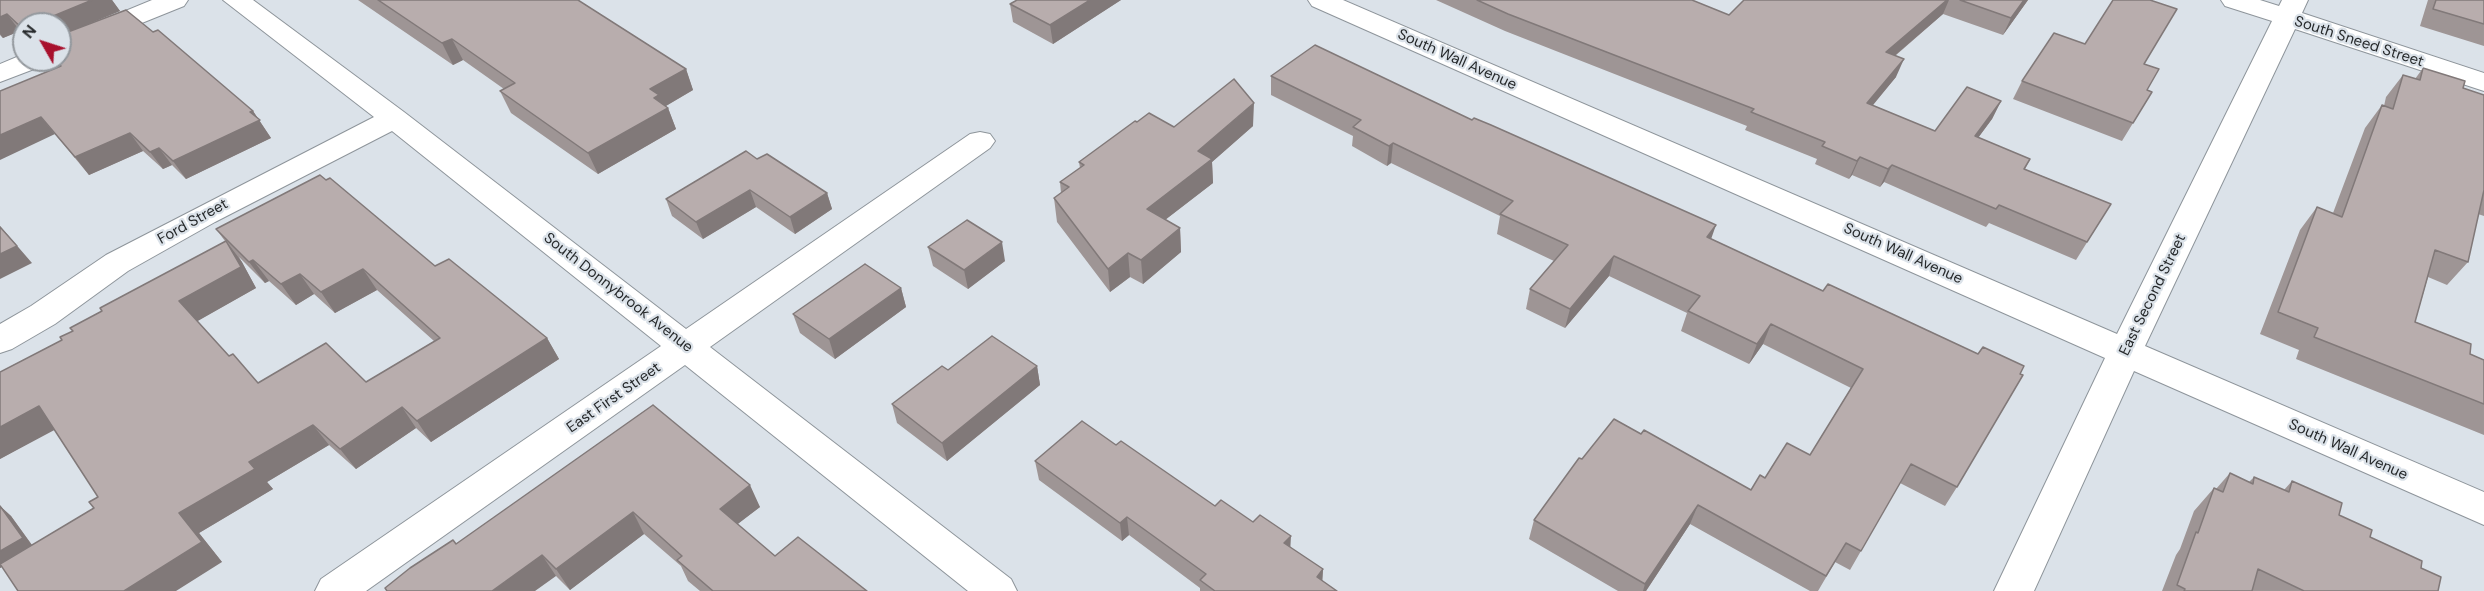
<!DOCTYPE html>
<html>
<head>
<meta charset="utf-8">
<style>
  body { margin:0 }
  #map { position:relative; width:2484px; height:591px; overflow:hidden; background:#dbe2e9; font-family:"DM Sans",sans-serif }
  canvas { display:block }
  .north { position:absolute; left:12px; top:12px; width:60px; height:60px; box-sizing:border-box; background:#dbe2e9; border:2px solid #93989d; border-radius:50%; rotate:309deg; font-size:16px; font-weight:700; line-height:24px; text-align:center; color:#26292b }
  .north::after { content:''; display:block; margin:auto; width:21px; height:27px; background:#a8112d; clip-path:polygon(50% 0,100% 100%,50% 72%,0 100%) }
</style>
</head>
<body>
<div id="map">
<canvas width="2484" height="591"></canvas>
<div class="north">N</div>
</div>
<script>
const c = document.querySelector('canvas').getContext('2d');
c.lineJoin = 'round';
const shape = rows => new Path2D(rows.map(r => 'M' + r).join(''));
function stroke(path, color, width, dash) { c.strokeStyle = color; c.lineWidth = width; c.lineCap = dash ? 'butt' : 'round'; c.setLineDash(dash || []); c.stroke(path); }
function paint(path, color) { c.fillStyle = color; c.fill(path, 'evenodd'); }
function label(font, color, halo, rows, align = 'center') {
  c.font = font + ' "DM Sans",sans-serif'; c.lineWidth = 4.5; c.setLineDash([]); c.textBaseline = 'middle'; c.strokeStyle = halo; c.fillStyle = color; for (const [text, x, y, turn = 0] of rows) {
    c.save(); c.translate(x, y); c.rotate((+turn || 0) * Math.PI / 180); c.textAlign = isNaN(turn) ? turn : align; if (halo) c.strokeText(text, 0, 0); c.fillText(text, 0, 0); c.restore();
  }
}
const minor = shape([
  [152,0,188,0,184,6,60,56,60,38,152,0],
  [223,0,253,0,404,112,686,329,970,134,980,132,990,134,995,141,990,148,710,347,1011,579,1017,591,968,591,685,365,366,591,315,591,321,579,661,346,392,131,215,222,128,271,55,324,12,349,0,353,0,324,31,306,106,255,374,117,223,0],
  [1308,0,1343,0,2117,334,2272,21,2225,6,2221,0,2260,0,2279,6,2282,0,2308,0,2302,13,2484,73,2484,91,2295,29,2145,346,2484,492,2484,525,2134,371,2034,591,1994,591,2105,358,1312,6,1308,0],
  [24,54,24,60,46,60,42,66,0,82,0,64,24,54]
]);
stroke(minor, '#8e959b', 2);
paint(minor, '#fff');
paint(shape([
  [0,0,112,0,120,11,80,27,153,32,253,111,271,138,186,179,172,165,163,169,143,151,89,175,55,134,58,67,50,60,60,60,24,24,24,35,20,31,3,38,0,35],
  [358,0,578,0,686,69,693,90,666,106,668,108,676,129,598,174,511,113,500,91,504,89,463,60,453,65],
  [1017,0,1121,0,1053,44,1013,22,1010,4],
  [1436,0,1692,0,1729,15,1744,0,2028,0,2003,35,1943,14,1895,56,1896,77,1872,105,1935,131,2001,101,1992,119,1978,138,2030,159,2025,169,2111,204,2076,260,1989,223,1986,227,1884,182,1880,187,1852,175,1849,179,1815,164,1817,159,1745,130,1747,126,1505,31],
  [2428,0,2484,0,2484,46,2420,26],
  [2144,64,2147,90,2152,92,2122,141,2013,99,2022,81],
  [2423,68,2463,88,2484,95,2484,216,2478,214,2468,262,2447,285,2428,277,2415,322,2470,354,2484,360,2484,435,2296,359,2299,350,2260,334,2300,230,2317,207,2333,213,2365,128,2382,105,2384,106,2386,97,2403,75,2415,79],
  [1271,76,1711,239,1823,291,1957,487,1945,506,1900,483,1850,570,1835,562,1818,591,1810,591,1690,524,1646,591,1618,591,1529,539,1534,520,1582,459,1641,434,1751,490,1765,478,1810,455,1851,388,1763,344,1749,364,1681,331,1687,313,1609,276,1565,328,1526,309,1530,289,1554,261,1497,234,1500,216,1391,163,1387,166,1352,146,1353,136,1271,95],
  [1137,122,1174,127,1253,126,1212,162,1213,183,1165,220,1180,228,1181,252,1143,284,1130,277,1110,292,1057,222,1054,198,1061,193,1060,182,1080,168,1079,162],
  [757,159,827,193,832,209,795,234,756,207,703,239,672,216,666,199],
  [216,229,435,266,547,338,559,359,431,442,416,428,356,469,329,445,267,482,273,489,199,533,222,562,2,567,0,568,0,506,11,516,32,545,94,508,98,497,54,429,0,459,0,372,62,340,73,331,225,241],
  [239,257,265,283,269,281,296,305,314,294,335,313,377,290,434,341,366,382,258,383,229,356,197,321,256,288],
  [928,247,1005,261,968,289,933,266],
  [901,288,906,307,835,359,800,333,793,314],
  [1037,366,1040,385,947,461,897,423,892,404,948,370],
  [653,405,760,507,737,524,775,556,867,591,700,591,688,581,681,566,644,534,570,590,556,576,387,591,456,544],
  [1116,445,1215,506,1290,547,1323,569,1322,581,1337,591,1200,591,1200,588,1129,535,1122,541,1039,480,1035,461],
  [2230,473,2249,482,2254,477,2284,490,2292,481,2370,537,2421,568,2438,591,2162,591,2176,555,2180,549,2194,511,2214,488,2216,489]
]), '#9e9595');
paint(shape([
  [92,0,112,0,120,11,60,36,60,24,46,24,46,19],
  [1090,0,1121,0,1053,44,1050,25],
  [1947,0,1949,0,1943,14,1878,70,1886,52],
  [2024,0,2028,0,2003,35,2011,18],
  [7,14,20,31,3,38,0,34,0,17],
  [452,39,463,60,453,65,442,43],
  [1904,59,1896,77,1860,121,1867,103],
  [686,69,693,90,664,107,668,108,676,129,598,174,588,153,650,89],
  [2001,101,1992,119,1966,154,1975,136],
  [1254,103,1253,126,1212,162,1213,183,1148,233,1147,209,1198,151],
  [253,111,271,138,186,179,173,161],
  [41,117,55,134,0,160,0,135],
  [130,133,143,151,89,175,75,157],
  [1393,143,1391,163,1387,166,1389,146],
  [159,148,172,165,163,169,150,152],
  [1860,157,1852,175,1849,179,1857,161],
  [1892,165,1884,182,1880,187,1888,169],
  [750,190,756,207,703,239,696,222],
  [827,193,832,209,795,234,790,217],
  [1716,225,1709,245,1707,237],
  [0,226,32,263,0,279],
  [1180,228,1181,252,1143,284,1141,260],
  [226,241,242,262,256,288,196,322,179,301],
  [1002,242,1005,261,968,289,964,270],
  [1128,253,1130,277,1110,292,1108,269],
  [1614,256,1609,276,1565,328,1570,309],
  [253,260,269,281,265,283,249,262],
  [363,269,377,290,335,313,321,292],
  [300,274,314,294,296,305,281,284],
  [901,288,906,307,835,359,829,339],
  [1771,324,1763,344,1749,364,1757,344],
  [547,338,559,359,431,442,417,421],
  [1037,366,1040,385,947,461,942,443],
  [39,406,60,427,0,459,0,427],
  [402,407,416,428,356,469,340,449],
  [313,425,329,445,267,482,273,489,199,533,222,562,176,591,124,591,179,513,249,462],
  [750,485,760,507,730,530,720,509],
  [1698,505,1690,524,1646,591,1643,591,1645,584],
  [0,506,11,516,34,548,0,568],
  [633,512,644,534,570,590,556,569],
  [1127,517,1129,535,1122,541,1120,523],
  [1291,536,1290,554,1284,543],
  [542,555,556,576,535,591,492,591],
  [1323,569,1322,587,1317,577]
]), '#817979');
const building = shape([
  [0,0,92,0,46,19,46,24,24,24,24,30,7,14,0,17,0,0],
  [378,0,578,0,686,69,650,89,659,95,654,98,668,108,588,153,500,91,515,83,452,39,442,43,378,0],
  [1017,0,1090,0,1050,25,1010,4,1017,0],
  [1477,0,1692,0,1729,15,1744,0,1947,0,1886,52,1904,59,1867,103,1935,131,1967,87,2001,101,1975,136,2030,159,2024,169,2111,204,2087,242,1999,205,1996,209,1892,165,1888,169,1860,157,1857,161,1822,146,1825,142,1751,112,1754,109,1508,14,1477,0],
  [1960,0,2024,0,2011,18,1960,0],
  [2113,0,2150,0,2177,9,2144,64,2159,69,2147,90,2152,92,2133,123,2022,81,2054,33,2085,44,2113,0],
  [2436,0,2484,0,2484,24,2433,9,2436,0],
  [126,10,153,32,158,30,253,111,250,112,260,120,173,161,159,148,150,152,130,133,75,157,41,117,0,135,0,91,61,66,55,60,60,60,60,35,126,10],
  [1315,45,1472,120,1474,118,1491,125,1716,225,1707,237,1823,291,1828,284,1978,354,1983,347,2024,366,2020,374,2023,375,1957,487,1911,464,1861,551,1846,543,1826,576,1698,505,1645,584,1534,520,1579,458,1582,459,1614,419,1641,434,1644,430,1751,490,1760,475,1765,478,1787,443,1810,455,1863,369,1771,324,1757,344,1688,311,1700,296,1614,256,1570,309,1530,289,1568,245,1500,214,1513,201,1393,143,1389,146,1353,127,1361,120,1271,76,1315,45],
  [2423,68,2465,81,2463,88,2484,95,2484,190,2468,262,2435,250,2415,322,2471,344,2470,354,2484,360,2484,404,2314,337,2318,328,2278,312,2317,207,2342,217,2382,105,2393,109,2403,75,2420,80,2423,68],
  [1234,79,1254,103,1198,151,1212,159,1147,209,1180,228,1141,260,1128,253,1108,269,1054,198,1069,187,1060,182,1084,165,1079,162,1135,121,1137,122,1149,113,1174,127,1234,79],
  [746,151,757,159,767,154,827,193,790,217,750,190,696,222,666,199,746,151],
  [320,175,326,180,330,178,435,266,449,259,547,338,417,421,402,407,340,449,313,425,249,462,255,469,179,513,202,542,124,591,18,591,0,564,94,508,89,502,98,497,39,406,0,427,0,372,62,340,60,337,73,331,70,328,102,311,100,308,226,241,241,267,179,301,229,356,233,354,258,383,326,343,366,382,440,338,363,269,321,292,300,274,281,284,253,260,249,262,216,229,320,175],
  [967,220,1002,242,964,270,928,247,967,220],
  [0,227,17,246,0,254,0,227],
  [865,264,901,288,829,339,793,314,865,264],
  [992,336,1037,366,942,443,892,404,942,366,948,370,992,336],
  [653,405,750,485,720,509,775,556,798,537,867,591,713,591,677,560,682,556,633,512,556,569,542,555,492,591,387,591,385,588,410,568,453,540,456,544,653,405],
  [1082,421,1116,445,1121,441,1215,506,1221,500,1253,522,1260,515,1291,536,1284,543,1323,569,1317,577,1337,591,1215,591,1200,580,1206,574,1127,517,1120,523,1035,461,1082,421],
  [2230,473,2253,484,2254,477,2289,492,2292,481,2342,503,2339,515,2372,530,2370,537,2422,561,2421,568,2441,577,2438,591,2304,591,2258,569,2252,591,2184,591,2185,589,2177,585,2196,532,2198,533,2214,488,2223,492,2230,473],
  [0,506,23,538,0,551,0,506]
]);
paint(building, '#b8adad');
stroke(building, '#817979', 1.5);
label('15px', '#26292b', '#dbe2e9', [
  ["South Sneed Street",2359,42,18],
  ["South Wall Avenue",1457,60,24],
  ["Ford Street",193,222,-29],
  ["South Wall Avenue",1903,254,24],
  ["South Donnybrook Avenue",618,293,38],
  ["East Second Street",2153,295,-64],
  ["East First Street",614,398,-35],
  ["South Wall Avenue",2348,450,24]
]);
</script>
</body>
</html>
